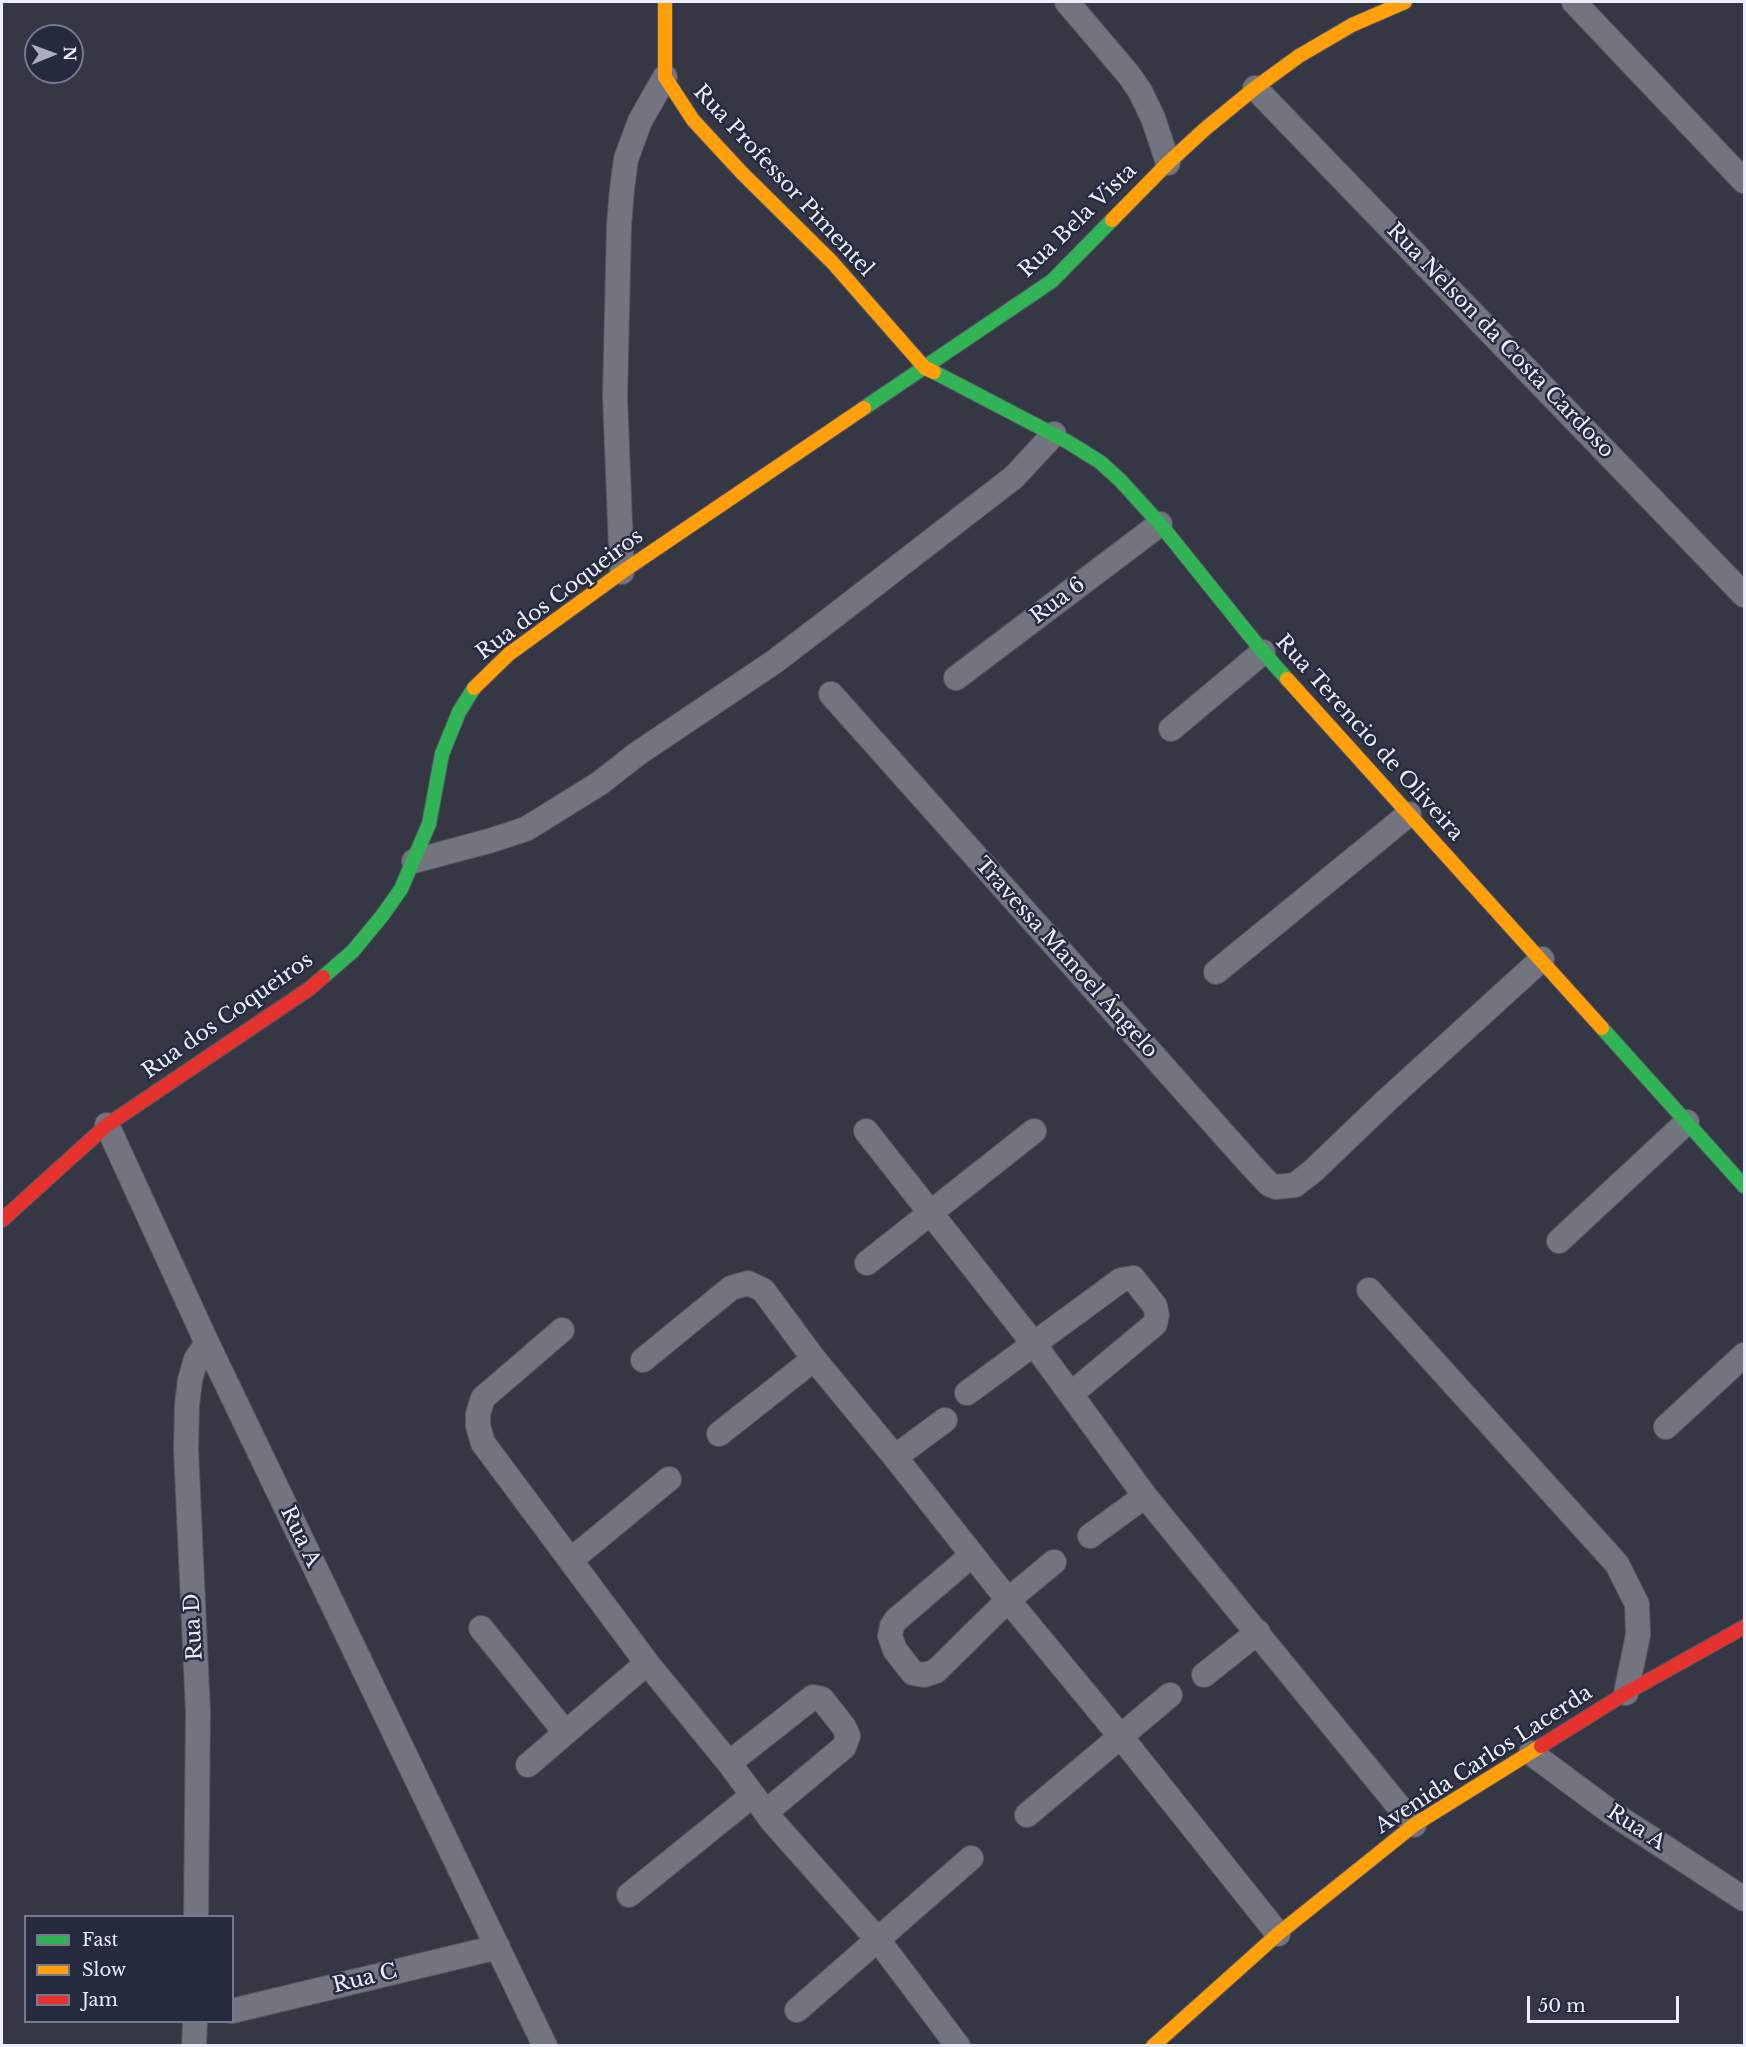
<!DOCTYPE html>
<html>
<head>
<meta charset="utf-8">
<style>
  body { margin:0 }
  #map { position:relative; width:1746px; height:2047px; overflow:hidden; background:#353844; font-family:"Libre Baskerville",serif }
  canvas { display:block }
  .frame { position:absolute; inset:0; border:3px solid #ebeffd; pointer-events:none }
  .legend { position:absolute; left:24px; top:1915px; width:210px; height:108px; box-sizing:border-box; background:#262a3f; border:2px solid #75798b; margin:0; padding:8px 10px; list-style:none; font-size:18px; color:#ebeffd }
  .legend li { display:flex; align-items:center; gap:12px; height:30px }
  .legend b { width:30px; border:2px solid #75798b }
  .north { position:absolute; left:24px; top:24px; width:60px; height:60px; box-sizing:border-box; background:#262a3f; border:2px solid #75798b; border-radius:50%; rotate:89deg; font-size:16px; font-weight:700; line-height:24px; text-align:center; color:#ebeffd }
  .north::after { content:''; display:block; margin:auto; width:21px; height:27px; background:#abafbc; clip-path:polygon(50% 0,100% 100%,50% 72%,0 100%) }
  .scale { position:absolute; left:1527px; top:1996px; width:152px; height:27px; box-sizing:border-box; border:3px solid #ebeffd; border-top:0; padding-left:8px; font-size:18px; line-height:21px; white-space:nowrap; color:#ebeffd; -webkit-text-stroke:4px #262a3f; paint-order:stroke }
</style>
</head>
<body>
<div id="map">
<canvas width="1746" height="2047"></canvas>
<div class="frame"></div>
<ul class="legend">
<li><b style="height:8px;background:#30b455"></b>Fast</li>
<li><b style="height:8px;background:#ff9f0a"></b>Slow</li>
<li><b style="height:8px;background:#e5322d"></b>Jam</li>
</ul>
<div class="north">N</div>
<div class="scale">50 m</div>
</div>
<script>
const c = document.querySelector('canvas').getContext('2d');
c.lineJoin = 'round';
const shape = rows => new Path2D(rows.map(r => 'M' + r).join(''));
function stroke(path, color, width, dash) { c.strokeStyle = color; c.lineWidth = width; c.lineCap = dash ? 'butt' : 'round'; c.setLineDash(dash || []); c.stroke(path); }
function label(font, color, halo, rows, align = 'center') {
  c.font = font + ' "Libre Baskerville",serif'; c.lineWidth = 5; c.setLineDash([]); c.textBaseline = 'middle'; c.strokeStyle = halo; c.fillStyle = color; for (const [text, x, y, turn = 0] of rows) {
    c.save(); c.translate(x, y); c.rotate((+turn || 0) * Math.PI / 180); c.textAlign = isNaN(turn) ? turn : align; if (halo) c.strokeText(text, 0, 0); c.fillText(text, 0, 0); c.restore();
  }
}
const street = shape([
  [1067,2,1129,75,1140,91,1153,118,1168,163],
  [1574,2,1744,181],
  [1255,88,1744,595],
  [622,572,615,397,619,226,622,189,626,159,640,121,665,77],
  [956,678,1160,524],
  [831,694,1251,1165,1269,1184,1276,1187,1295,1185,1313,1171,1387,1100,1542,959],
  [1171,729,1263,652],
  [414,861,489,841,526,829,600,783,637,754,774,662,833,617,1014,477,1054,434],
  [1216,972,1409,814],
  [107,1125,207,1343,545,2046],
  [866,1131,1034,1344,1145,1496,1414,1825],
  [1559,1241,1687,1122],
  [867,1263,1034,1131],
  [1369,1290,1617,1564,1637,1604,1638,1635,1626,1693],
  [562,1330,483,1398,478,1414,478,1426,483,1443,647,1663,729,1763,773,1822,878,1940,958,2046],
  [643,1360,731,1288,748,1283,763,1290,814,1359,895,1457,1008,1600,1121,1737,1278,1934],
  [967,1393,1121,1280,1133,1278,1155,1306,1157,1315,1155,1324,1071,1394],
  [1666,1427,1744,1355],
  [719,1434,814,1359],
  [895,1457,945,1420],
  [1090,1536,1145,1496],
  [972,1555,896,1620,892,1626,890,1636,895,1650,913,1673,924,1675,936,1671,1008,1600,1054,1562],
  [571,1560,669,1479],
  [481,1628,565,1732],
  [1204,1675,1258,1632],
  [1531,1753,1612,1813,1744,1899],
  [729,1763,813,1697,822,1699,844,1727,848,1736,844,1747,766,1812],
  [528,1765,647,1663],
  [1027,1815,1170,1695],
  [629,1895,753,1795],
  [196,1916,198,1712,186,1449,187,1405,190,1380,196,1359,207,1343],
  [797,2010,971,1858],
  [232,2011,498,1947],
  [194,2046,195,2022]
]);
const fast = shape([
  [934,372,1068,442,1100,462,1120,480,1160,524,1263,652,1287,679],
  [864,408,1052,281,1112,220],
  [323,977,353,951,382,916,401,889,429,824,442,754,459,712,474,688],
  [1602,1028,1744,1186]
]);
const slow = shape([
  [665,2,665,77,693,120,742,173,832,262,925,368,934,372],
  [1112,220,1168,163,1205,129,1255,88,1299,56,1352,25,1405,2],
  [1287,679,1602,1028],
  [474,688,509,654,622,572,864,408],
  [1153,2046,1278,1934,1414,1825,1541,1746]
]);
const jam = shape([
  [2,1220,107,1125,309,989,323,977],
  [1541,1746,1626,1693,1744,1627]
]);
stroke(street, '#545660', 26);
stroke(fast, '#545660', 16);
stroke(slow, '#545660', 16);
stroke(jam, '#545660', 16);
stroke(street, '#727480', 24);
stroke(fast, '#30b455', 14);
stroke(slow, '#ff9f0a', 14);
stroke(jam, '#e5322d', 14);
label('21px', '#ebeffd', '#262a3f', [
  ["Rua Professor Pimentel",783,181,47],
  ["Rua Bela Vista",1078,221,-44],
  ["Rua Nelson da Costa Cardoso",1500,341,46],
  ["Rua dos Coqueiros",560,595,-37],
  ["Rua 6",1058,601,-37],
  ["Rua Terencio de Oliveira",1369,738,48],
  ["Travessa Manoel Ângelo",1066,958,48],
  ["Rua dos Coqueiros",228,1016,-35],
  ["Rua A",300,1537,64],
  ["Rua D",194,1627,-93],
  ["Avenida Carlos Lacerda",1484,1760,-33],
  ["Rua A",1636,1828,33],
  ["Rua C",365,1979,-14]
]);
</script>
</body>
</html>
